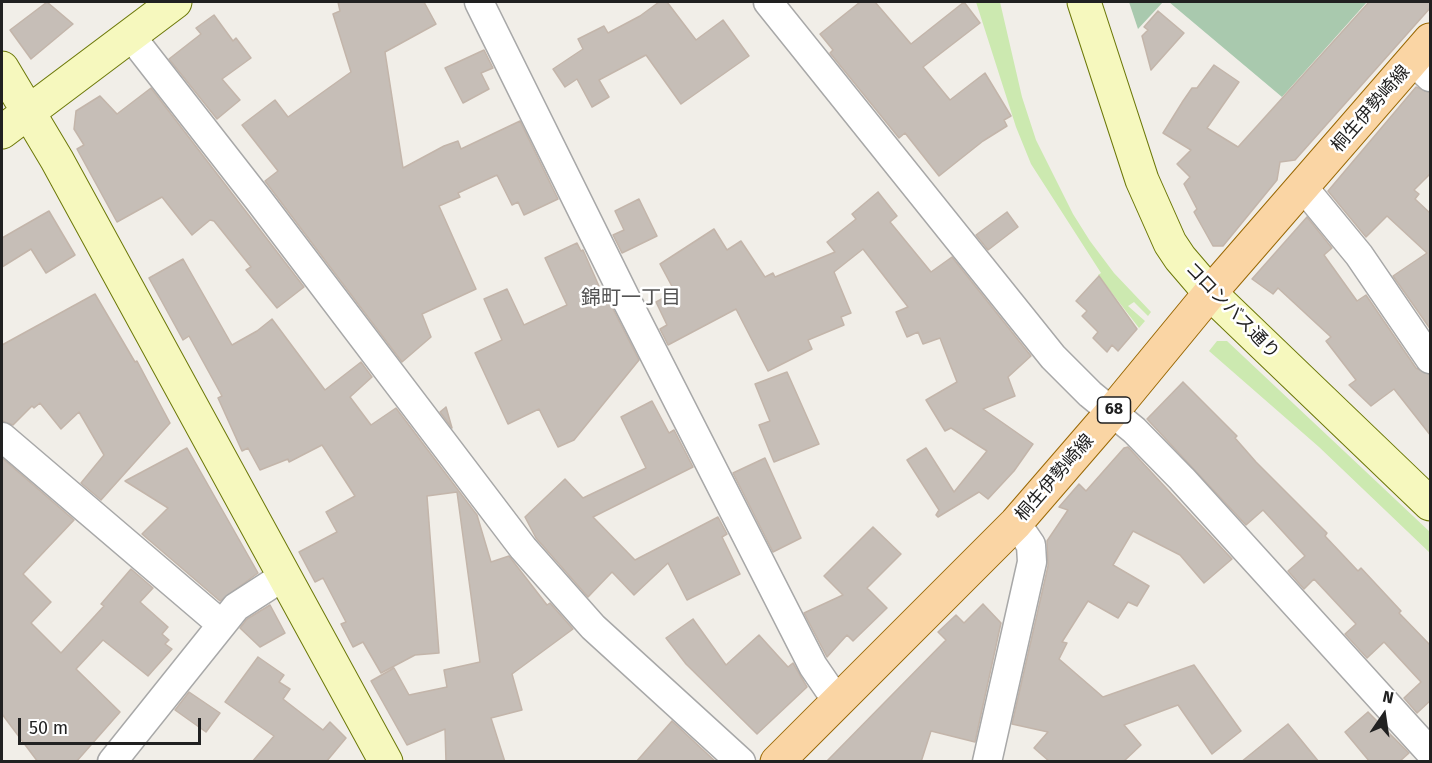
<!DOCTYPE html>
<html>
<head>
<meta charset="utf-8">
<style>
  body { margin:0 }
  #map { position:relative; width:1432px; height:763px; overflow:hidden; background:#f1eee8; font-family:"Fira Sans",sans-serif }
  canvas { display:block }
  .frame { position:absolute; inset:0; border:3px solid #212121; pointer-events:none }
  .north { position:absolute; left:1354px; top:685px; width:60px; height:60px; -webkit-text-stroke:4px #fff; paint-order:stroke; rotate:13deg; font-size:16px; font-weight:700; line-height:24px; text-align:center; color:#212121 }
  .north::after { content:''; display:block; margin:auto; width:21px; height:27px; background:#212121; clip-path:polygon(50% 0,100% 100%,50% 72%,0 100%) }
  .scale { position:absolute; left:18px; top:718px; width:183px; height:27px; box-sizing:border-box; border:3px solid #212121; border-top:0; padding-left:8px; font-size:18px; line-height:21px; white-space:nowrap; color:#212121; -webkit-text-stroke:4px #fff; paint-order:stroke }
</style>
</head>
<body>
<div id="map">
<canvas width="1432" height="763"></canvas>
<div class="frame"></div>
<div class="north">N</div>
<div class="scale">50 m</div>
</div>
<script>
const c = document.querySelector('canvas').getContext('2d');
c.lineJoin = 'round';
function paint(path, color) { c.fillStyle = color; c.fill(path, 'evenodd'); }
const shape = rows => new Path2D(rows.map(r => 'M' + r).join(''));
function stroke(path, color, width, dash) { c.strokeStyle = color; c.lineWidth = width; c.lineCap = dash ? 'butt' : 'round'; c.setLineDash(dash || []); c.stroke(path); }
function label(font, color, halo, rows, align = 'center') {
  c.font = font + ' "Fira Sans","Noto Sans JP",sans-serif'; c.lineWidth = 5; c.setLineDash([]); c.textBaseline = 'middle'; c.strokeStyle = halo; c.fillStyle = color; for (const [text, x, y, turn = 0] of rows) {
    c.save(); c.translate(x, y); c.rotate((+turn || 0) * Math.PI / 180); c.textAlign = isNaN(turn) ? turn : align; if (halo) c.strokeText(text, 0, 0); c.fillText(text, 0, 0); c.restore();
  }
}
paint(shape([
  [976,2,1000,2,1022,97,1036,140,1073,214,1090,241,1114,273,1151,312,1148,316,1134,302,1128,306,1145,321,1139,328,1098,275,1101,273,1031,164,1016,127],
  [1217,341,1227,341,1430,532,1430,553,1319,447,1209,351]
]), '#cce9b0');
paint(shape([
  [1129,2,1163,2,1138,29],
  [1169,2,1367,2,1282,97]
]), '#a9c9ae');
const building = shape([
  [47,2,73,24,31,59,10,30,47,2],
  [338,2,424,2,436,24,385,52,403,168,444,146,458,141,461,149,520,121,558,199,524,215,518,202,512,205,497,175,458,193,460,197,439,206,476,289,422,314,431,337,402,362,265,181,278,171,242,125,275,100,288,117,351,72,333,14,340,11,338,2],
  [659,2,667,2,696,40,723,20,749,56,681,104,646,55,599,80,609,97,592,107,577,79,565,87,553,69,583,49,578,39,604,26,608,33,640,16,659,2],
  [860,2,875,2,911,44,964,2,980,23,923,67,950,100,985,73,1011,116,1004,120,1007,126,983,141,939,176,905,133,899,138,830,53,833,50,820,34,860,2],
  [1369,2,1431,2,1431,7,1295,160,1280,162,1277,180,1223,246,1213,246,1194,212,1197,209,1184,184,1190,177,1177,164,1191,150,1163,133,1183,101,1192,88,1197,88,1214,65,1239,82,1207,128,1238,147,1369,2],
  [1158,11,1184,33,1151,70,1142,36,1148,30,1144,27,1158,11],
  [214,15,233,41,236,38,251,58,222,79,240,100,217,119,169,59,201,34,196,28,214,15],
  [484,50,493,68,481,73,489,89,463,103,445,68,484,50],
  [1416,87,1431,93,1431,173,1414,190,1419,194,1415,199,1431,214,1431,330,1393,276,1427,253,1387,216,1366,237,1328,191,1416,87],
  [151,88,304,287,277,308,246,270,251,267,214,221,210,220,192,235,162,197,117,222,77,149,84,145,74,129,76,111,100,96,117,114,151,88],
  [878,192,897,216,890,222,931,272,952,257,1031,356,1008,377,1015,396,983,409,1033,444,1014,471,988,499,979,492,938,517,936,515,939,510,907,460,926,448,954,492,987,451,951,428,945,431,926,400,957,382,940,338,923,344,918,332,907,337,896,312,908,307,863,249,834,272,851,313,841,317,844,325,808,340,812,349,768,371,736,309,668,345,660,329,667,325,656,302,675,292,660,264,714,229,727,250,741,241,765,277,773,273,775,277,835,252,827,242,856,219,852,214,878,192],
  [639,199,657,236,622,253,613,235,624,230,615,211,639,199],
  [49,211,75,255,46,273,31,249,2,267,2,238,49,211],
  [1007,212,1018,227,988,250,976,235,1007,212],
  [1307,217,1332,248,1324,255,1357,301,1366,295,1416,368,1431,375,1431,436,1394,389,1371,406,1349,385,1356,380,1326,341,1331,337,1278,288,1273,294,1252,279,1307,217],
  [577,243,581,251,583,250,606,302,609,301,639,360,574,440,558,447,539,409,508,424,475,353,502,340,484,299,507,289,524,325,567,305,545,258,577,243],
  [183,259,232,345,257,331,272,319,325,390,361,362,372,377,350,397,371,425,396,408,477,515,491,562,509,556,547,605,550,603,573,629,512,674,522,710,491,718,505,762,446,762,445,729,407,745,371,681,394,668,409,695,447,687,444,670,480,662,457,492,427,496,439,653,415,655,381,673,363,642,353,647,341,624,346,622,323,578,315,582,299,552,337,532,326,512,355,496,322,445,289,462,288,459,260,470,248,448,242,451,218,398,222,396,189,336,183,340,149,278,183,259],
  [1099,276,1137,329,1118,351,1112,345,1107,352,1093,338,1098,332,1082,316,1087,311,1076,301,1099,276],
  [95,294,135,362,137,361,170,423,101,500,81,483,104,455,79,412,61,429,40,403,34,408,32,406,13,425,2,421,2,345,95,294],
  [787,372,819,444,774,462,759,425,770,421,755,384,787,372],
  [1183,382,1237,436,1235,438,1256,462,1327,533,1325,536,1358,571,1361,568,1401,611,1399,613,1431,646,1431,700,1417,713,1404,698,1421,682,1384,642,1367,658,1345,634,1356,624,1314,579,1304,589,1288,571,1305,556,1263,510,1246,525,1147,419,1183,382],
  [652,401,669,433,674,430,693,467,593,517,635,560,718,517,727,534,722,537,740,574,687,600,668,563,634,595,612,572,588,597,536,538,525,517,565,479,583,498,646,468,621,417,652,401],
  [446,407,452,428,440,412,446,407],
  [1128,447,1232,559,1204,583,1180,555,1133,531,1113,565,1149,586,1137,606,1128,602,1118,618,1088,601,1062,642,1067,643,1059,659,1103,697,1194,665,1241,731,1212,754,1178,705,1124,725,1141,745,1123,762,1050,762,1034,748,1048,732,1012,724,1048,566,1047,541,1068,510,1059,507,1079,484,1086,491,1124,448,1128,447],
  [187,448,258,573,220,601,142,534,168,508,125,481,187,448],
  [2,458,74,520,23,574,51,602,31,623,61,653,104,606,101,604,131,569,153,588,140,602,168,627,162,634,169,640,165,644,172,649,148,676,103,640,76,669,120,712,76,762,38,762,2,714,2,458],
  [765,458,801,538,773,552,733,473,765,458],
  [873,527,901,554,867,588,887,608,853,641,847,635,827,657,804,613,843,595,824,576,873,527],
  [983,604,1001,623,975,742,931,731,921,762,826,762,946,640,938,632,956,615,964,623,983,604],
  [270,605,285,633,260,647,240,628,247,619,270,605],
  [693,619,726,665,759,635,788,667,793,663,807,687,757,734,686,664,666,638,693,619],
  [258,657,284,675,279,682,290,689,283,699,323,730,330,722,346,738,326,762,252,762,274,736,225,702,258,657],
  [189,692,220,713,206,732,175,710,189,692],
  [1368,712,1409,753,1399,762,1370,762,1345,732,1368,712],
  [672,721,716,762,636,762,672,721],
  [1288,724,1319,762,1241,762,1288,724]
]);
paint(building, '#c6beb7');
stroke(building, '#c3b5aa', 1.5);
const street = shape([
  [479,2,627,301,813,666,837,701],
  [768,2,1053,357,1090,394,1134,430,1182,479,1430,752],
  [130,35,258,199,523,548,593,627,741,762],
  [1412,60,1430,77],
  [1303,187,1359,255,1430,359],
  [2,437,221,624],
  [112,762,236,607,284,576],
  [987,762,1032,562,1031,545,1016,523]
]);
const secondary = shape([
  [1084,2,1142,180,1170,243,1180,258,1210,293,1430,504],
  [2,68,57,160,386,762],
  [2,132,175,2]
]);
const primary = shape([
  [777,762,1016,523,1112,412,1210,293,1430,40]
]);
stroke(street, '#a8a8a8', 31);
stroke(secondary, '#6c7808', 35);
stroke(primary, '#9a6804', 35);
stroke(street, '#fff', 28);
stroke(secondary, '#f6f8be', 33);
stroke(primary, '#fad5a4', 33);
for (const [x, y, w] of [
  [1114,410,33]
]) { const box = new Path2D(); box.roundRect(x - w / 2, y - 13, w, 26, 4.5); c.fillStyle = '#fff'; c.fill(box); stroke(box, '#212121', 1.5); }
label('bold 16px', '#212121', null, [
  ["68",1114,410]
]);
label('18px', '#212121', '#fff', [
  ["桐生伊勢崎線",1371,109,-49],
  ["コロンバス通り",1232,311,46],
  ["桐生伊勢崎線",1055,478,-49]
]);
label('20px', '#545454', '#fff', [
  ["錦町一丁目",631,298]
]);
</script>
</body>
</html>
